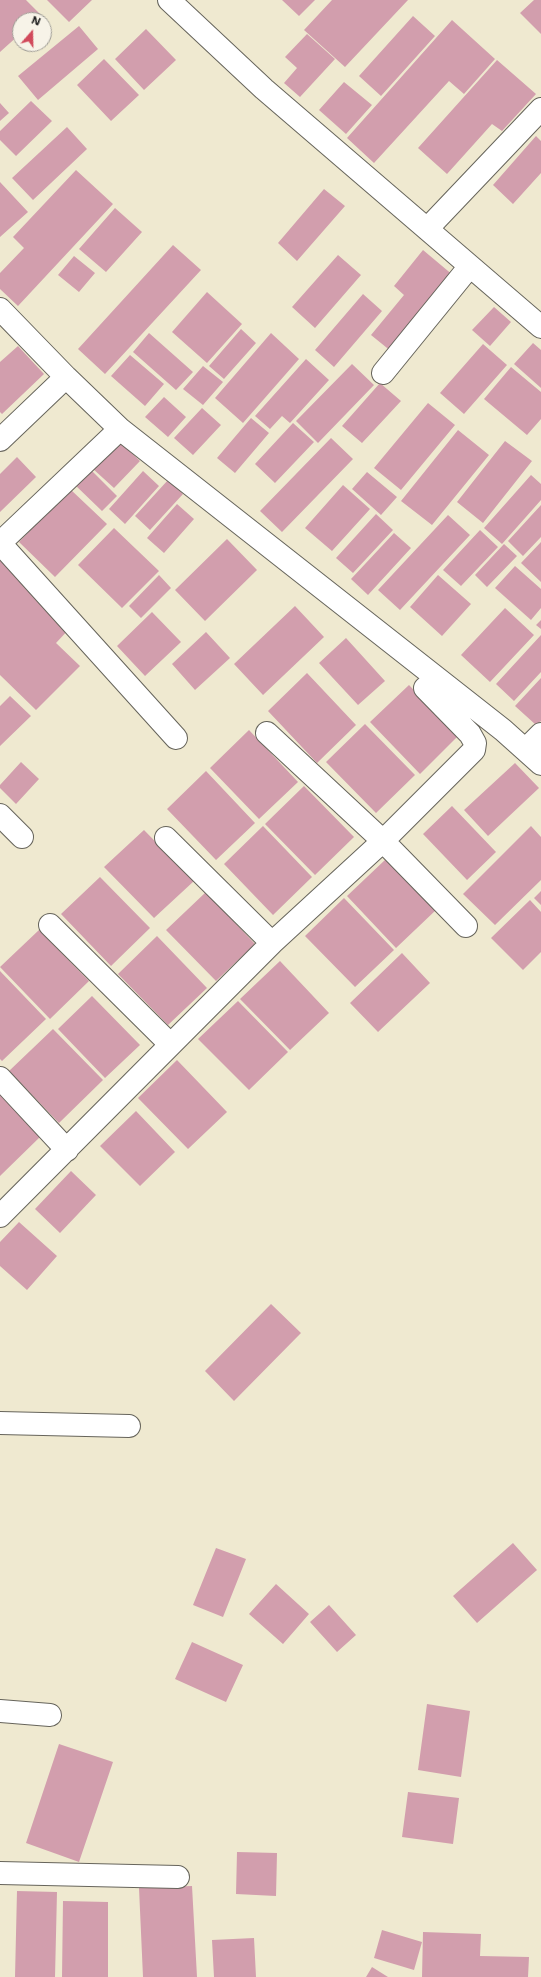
<!DOCTYPE html>
<html>
<head>
<meta charset="utf-8">
<style>
  body { margin:0 }
  #map { position:relative; width:541px; height:1977px; overflow:hidden; background:#efe9d0; font-family:"Shantell Sans",sans-serif }
  canvas { display:block }
  .north { position:absolute; left:12px; top:12px; width:40px; height:40px; box-sizing:border-box; background:#f7f3e8; border:1px solid #9f9d96; border-radius:50%; rotate:20deg; font-size:11px; font-weight:700; line-height:16px; text-align:center; color:#1c1c1c }
  .north::after { content:''; display:block; margin:auto; width:14px; height:18px; background:#d1495b; clip-path:polygon(50% 0,100% 100%,50% 72%,0 100%) }
</style>
</head>
<body>
<div id="map">
<canvas width="541" height="1977"></canvas>
<div class="north">N</div>
</div>
<script>
const c = document.querySelector('canvas').getContext('2d');
c.lineJoin = 'round';
function paint(path, color) { c.fillStyle = color; c.fill(path, 'evenodd'); }
const shape = rows => new Path2D(rows.map(r => 'M' + r).join(''));
function stroke(path, color, width, dash) { c.strokeStyle = color; c.lineWidth = width; c.lineCap = dash ? 'butt' : 'round'; c.setLineDash(dash || []); c.stroke(path); }
paint(shape([
  [0,0,26,0,41,15,36,20,20,20,20,34,0,52],
  [47,0,92,0,69,22],
  [282,0,315,0,299,16],
  [332,0,408,0,345,67,304,30],
  [534,0,541,0,541,34,520,13],
  [413,16,435,36,381,96,359,76],
  [452,20,495,59,464,94,449,81,374,163,347,138],
  [79,26,98,49,38,100,18,76],
  [146,29,176,60,144,90,115,59],
  [307,34,335,59,300,97,284,83,297,68,285,57],
  [104,59,139,95,111,121,77,85],
  [497,60,536,94,502,131,492,124,447,174,418,148],
  [344,82,372,105,346,134,319,110],
  [31,101,52,121,16,156,0,140,0,131],
  [0,103,9,113,0,121],
  [67,127,87,149,33,200,12,178],
  [536,136,541,141,541,173,513,204,493,185],
  [76,170,113,204,18,306,0,289,0,273,24,248,13,237],
  [0,182,28,212,0,237],
  [324,189,345,206,297,261,278,243],
  [115,208,142,232,106,272,79,249],
  [173,245,201,270,105,374,78,349],
  [423,250,454,276,392,352,371,335,404,295,394,286],
  [338,255,361,275,315,328,292,307],
  [74,256,95,273,79,292,58,275],
  [207,292,242,324,207,363,172,332],
  [363,294,382,311,334,367,315,350],
  [494,307,511,322,490,346,472,330],
  [241,329,256,343,224,379,209,366],
  [149,333,193,372,176,390,133,352],
  [271,333,299,359,243,423,215,398],
  [533,343,541,350,541,388,514,364],
  [483,344,507,365,464,414,440,393],
  [18,346,44,374,2,414,0,412,0,362],
  [130,355,164,384,145,406,111,376],
  [306,359,329,380,290,423,282,416,270,429,255,416],
  [352,364,374,385,318,443,296,421],
  [203,366,223,382,203,405,183,389],
  [511,367,541,392,541,419,527,435,484,399],
  [380,383,401,401,362,443,342,426],
  [164,397,186,417,168,437,145,417],
  [428,403,455,425,401,490,374,468],
  [202,408,221,425,193,455,174,438],
  [251,418,269,433,235,473,217,458],
  [293,423,314,442,275,483,255,464],
  [458,430,489,455,432,525,401,501],
  [331,438,353,459,282,532,260,511],
  [118,440,140,461,114,488,92,468],
  [505,441,532,461,483,523,457,502],
  [17,457,36,477,0,512,0,474],
  [90,469,117,496,102,511,74,484],
  [143,471,159,486,125,524,109,509],
  [367,472,397,497,381,515,352,489],
  [531,475,541,484,541,500,502,544,484,528],
  [168,480,183,494,150,530,135,516],
  [343,485,370,509,332,551,305,528],
  [70,489,107,524,55,577,19,542],
  [177,504,194,519,164,553,147,538],
  [541,505,541,537,523,556,508,541],
  [376,514,393,530,353,573,336,558],
  [448,515,470,535,400,610,378,590],
  [114,528,159,571,122,608,78,565],
  [480,530,498,547,461,586,443,570],
  [394,533,411,548,368,595,351,579],
  [227,539,257,570,205,621,175,590],
  [541,542,541,582,521,563],
  [504,544,517,556,487,587,475,575],
  [0,556,71,627,56,643,80,666,36,710,0,675],
  [515,566,541,589,541,608,531,620,495,588],
  [159,575,171,588,141,618,129,606],
  [438,575,471,604,442,636,410,607],
  [295,606,324,637,263,695,234,664],
  [505,608,534,635,490,682,461,655],
  [152,612,181,642,145,676,117,646],
  [541,620,541,629,536,625],
  [206,632,230,658,195,690,172,664],
  [541,635,541,672,514,701,496,684],
  [346,638,385,681,358,705,319,663],
  [307,673,356,725,317,763,268,711],
  [541,678,541,721,536,725,515,706],
  [409,685,458,736,420,774,370,722],
  [10,696,31,716,0,746,0,706],
  [365,724,415,775,376,813,326,762],
  [249,730,298,782,259,819,210,768],
  [21,762,39,779,16,804,0,788,0,785],
  [515,763,539,788,488,836,464,810],
  [206,771,255,823,216,860,167,809],
  [304,786,354,837,315,875,265,824],
  [452,806,496,852,467,880,423,834],
  [263,826,312,877,273,915,224,864],
  [531,826,541,837,541,880,495,925,463,894],
  [144,830,194,881,154,918,104,867],
  [386,859,436,910,396,948,347,896],
  [100,877,150,928,111,966,61,914],
  [541,891,541,905,534,898],
  [206,892,255,944,216,981,166,930],
  [344,898,394,950,355,987,305,936],
  [530,900,541,912,541,952,523,970,491,938],
  [39,930,89,981,50,1019,0,967],
  [157,936,207,988,168,1025,118,974],
  [402,953,430,983,378,1032,350,1003],
  [280,961,329,1013,290,1050,240,999],
  [0,971,46,1019,2,1061,0,1059],
  [92,996,140,1045,105,1078,58,1029],
  [238,1001,288,1052,249,1090,198,1039],
  [53,1029,103,1080,59,1123,9,1071],
  [177,1060,227,1112,188,1149,138,1098],
  [0,1093,41,1136,0,1176],
  [136,1111,175,1152,140,1186,100,1146],
  [71,1171,96,1195,60,1233,35,1209],
  [19,1222,57,1256,27,1290,0,1266,0,1242],
  [271,1304,301,1333,234,1401,205,1371],
  [513,1543,537,1570,477,1623,453,1596],
  [216,1548,246,1559,223,1617,193,1605],
  [276,1584,309,1614,283,1644,249,1614],
  [329,1605,356,1635,337,1652,310,1622],
  [192,1642,243,1665,226,1702,175,1679],
  [427,1704,470,1711,461,1777,418,1770],
  [59,1744,113,1762,79,1862,26,1843],
  [408,1792,459,1798,453,1844,402,1837],
  [237,1852,277,1853,276,1896,236,1894],
  [192,1886,197,1977,143,1977,139,1888],
  [17,1891,57,1892,55,1977,15,1977],
  [63,1901,108,1902,108,1977,62,1977],
  [382,1930,422,1942,414,1970,374,1958],
  [423,1932,481,1934,480,1956,529,1957,528,1977,422,1977],
  [254,1938,256,1977,214,1977,212,1940],
  [372,1967,388,1977,366,1977]
]), '#d29ead');
const minor = shape([
  [169,0,264,89,541,327],
  [427,229,541,109],
  [0,309,66,377,120,429,503,730,541,764],
  [383,373,470,266],
  [0,440,66,377],
  [0,543,176,738],
  [0,543,120,429],
  [267,733,383,841,466,926],
  [526,749,541,734],
  [0,815,22,837],
  [166,838,272,943],
  [50,925,170,1044],
  [0,1078,67,1150],
  [0,1216,272,943,383,841,474,750,475,743,470,734,425,688],
  [0,1423,129,1426],
  [0,1711,50,1715],
  [0,1873,178,1877]
]);
stroke(minor, '#66645b', 24);
stroke(minor, '#fff', 22);
</script>
</body>
</html>
